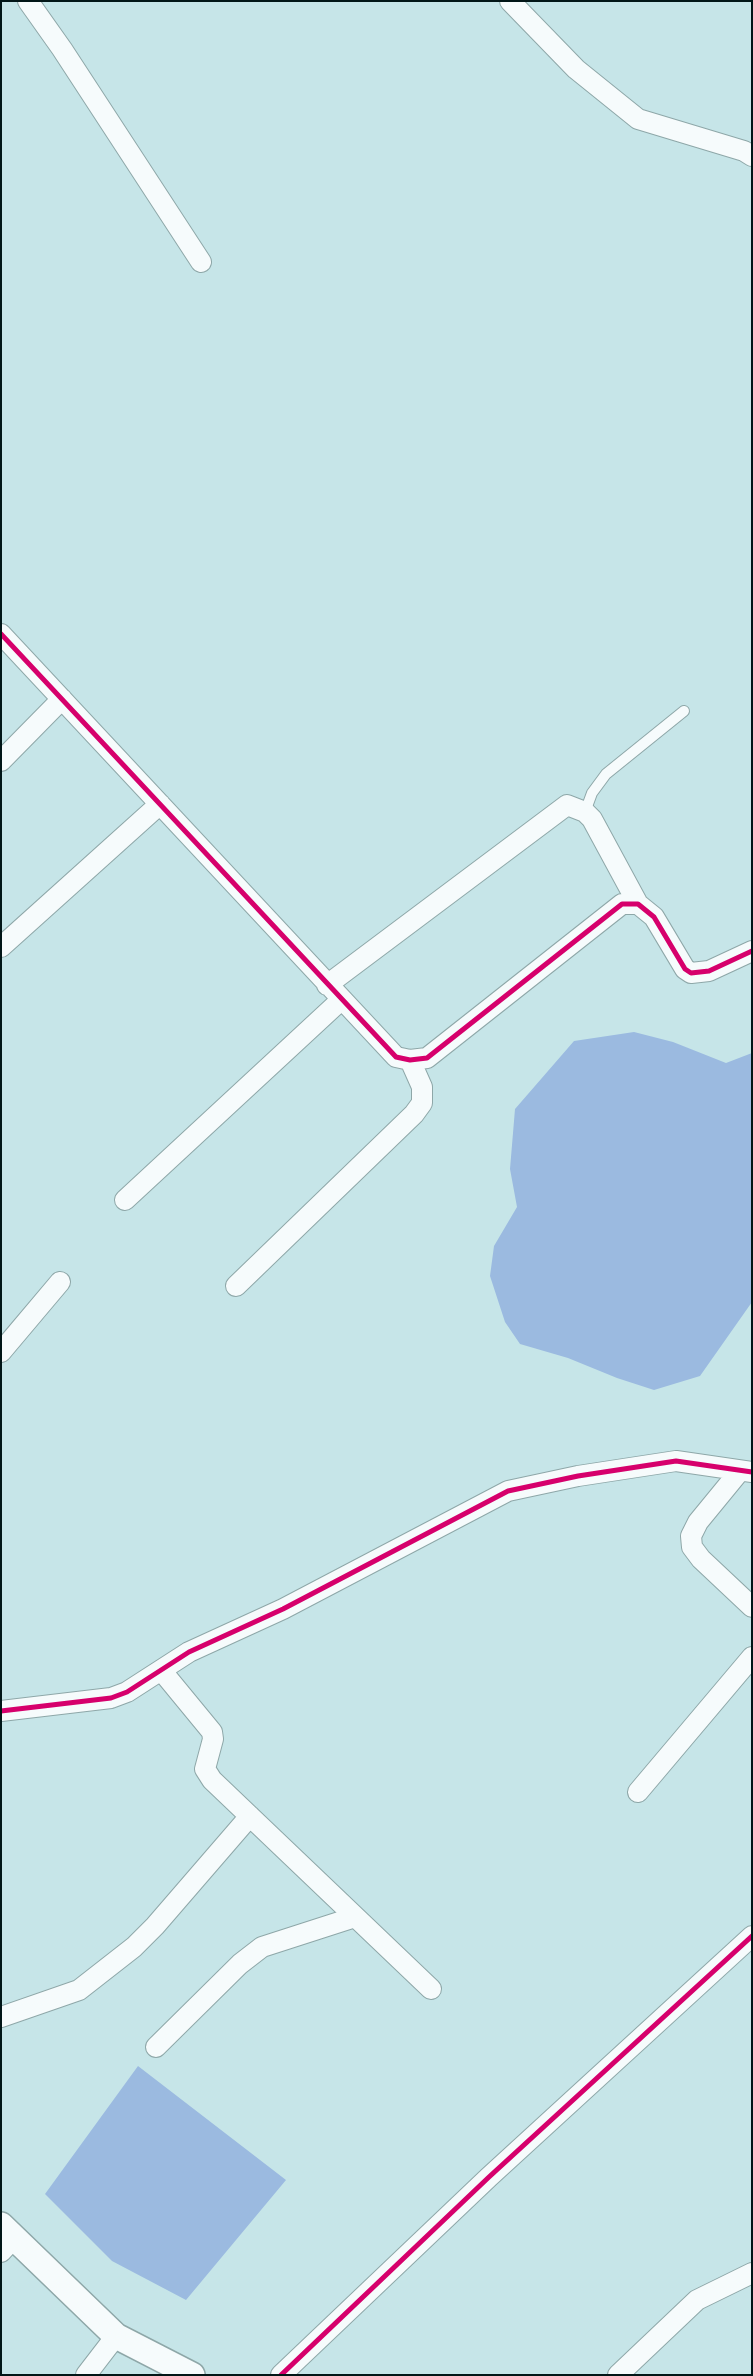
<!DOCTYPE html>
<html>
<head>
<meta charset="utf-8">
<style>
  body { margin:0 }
  #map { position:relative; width:753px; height:2376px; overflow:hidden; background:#c6e5e8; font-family:"Noto Sans",sans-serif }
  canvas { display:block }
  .frame { position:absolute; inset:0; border:2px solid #011617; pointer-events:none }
</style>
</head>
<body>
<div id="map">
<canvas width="753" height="2376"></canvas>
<div class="frame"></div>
</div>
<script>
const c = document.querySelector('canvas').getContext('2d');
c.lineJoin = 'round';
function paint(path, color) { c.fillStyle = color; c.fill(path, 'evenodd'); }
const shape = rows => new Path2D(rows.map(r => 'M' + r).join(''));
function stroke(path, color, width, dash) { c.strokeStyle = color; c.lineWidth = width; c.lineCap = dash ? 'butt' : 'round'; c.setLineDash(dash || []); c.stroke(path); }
paint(shape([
  [634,1032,673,1042,726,1063,752,1053,752,1302,700,1376,654,1390,617,1378,568,1358,520,1344,505,1322,490,1276,494,1246,517,1207,510,1169,515,1109,574,1041],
  [138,2066,286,2180,186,2300,112,2261,45,2194]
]), '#9bbae0');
const service = shape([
  [585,812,592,793,606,774,684,711]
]);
const minor = shape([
  [28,1,62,49,201,262],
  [510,1,576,69,638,119,744,151,752,156],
  [1,634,396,1057,410,1060,427,1058,622,904,638,904,654,917,685,969,691,973,709,971,752,951],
  [1,761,62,699],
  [1,947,160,804],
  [327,985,567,805,585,812,592,819,638,904],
  [125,1200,341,1000],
  [236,1286,414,1114,422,1103,422,1087,410,1060],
  [1,1352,60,1282],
  [739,1472,698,1522,691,1536,692,1547,701,1559,752,1607],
  [161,1670,212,1732,213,1739,205,1769,212,1780,431,1989],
  [1,1711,111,1698,127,1692,189,1652,283,1609,508,1491,578,1476,676,1461,752,1472],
  [638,1792,752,1657],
  [1,2017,79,1990,134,1947,155,1926,250,1816],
  [156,2047,240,1964,262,1947,355,1917],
  [1,2252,15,2237],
  [86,2375,116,2336],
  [281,2375,489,2177,752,1936],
  [618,2375,697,2300,752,2273]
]);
const tertiary = shape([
  [1,2225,116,2336,192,2375]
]);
stroke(service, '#8ea7a8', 12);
stroke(minor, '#8ea7a8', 22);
stroke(tertiary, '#8ea7a8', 28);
stroke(service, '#f6fbfc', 10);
stroke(minor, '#f6fbfc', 20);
stroke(tertiary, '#f6fbfc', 25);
stroke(shape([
  [1,634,396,1057,410,1060,427,1058,622,904,638,904,654,917,685,969,691,973,709,971,752,951],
  [1,1711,111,1698,127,1692,189,1652,283,1609,508,1491,578,1476,676,1461,752,1472],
  [281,2375,489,2177,752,1936]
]), '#d6006c', 5);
</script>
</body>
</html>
